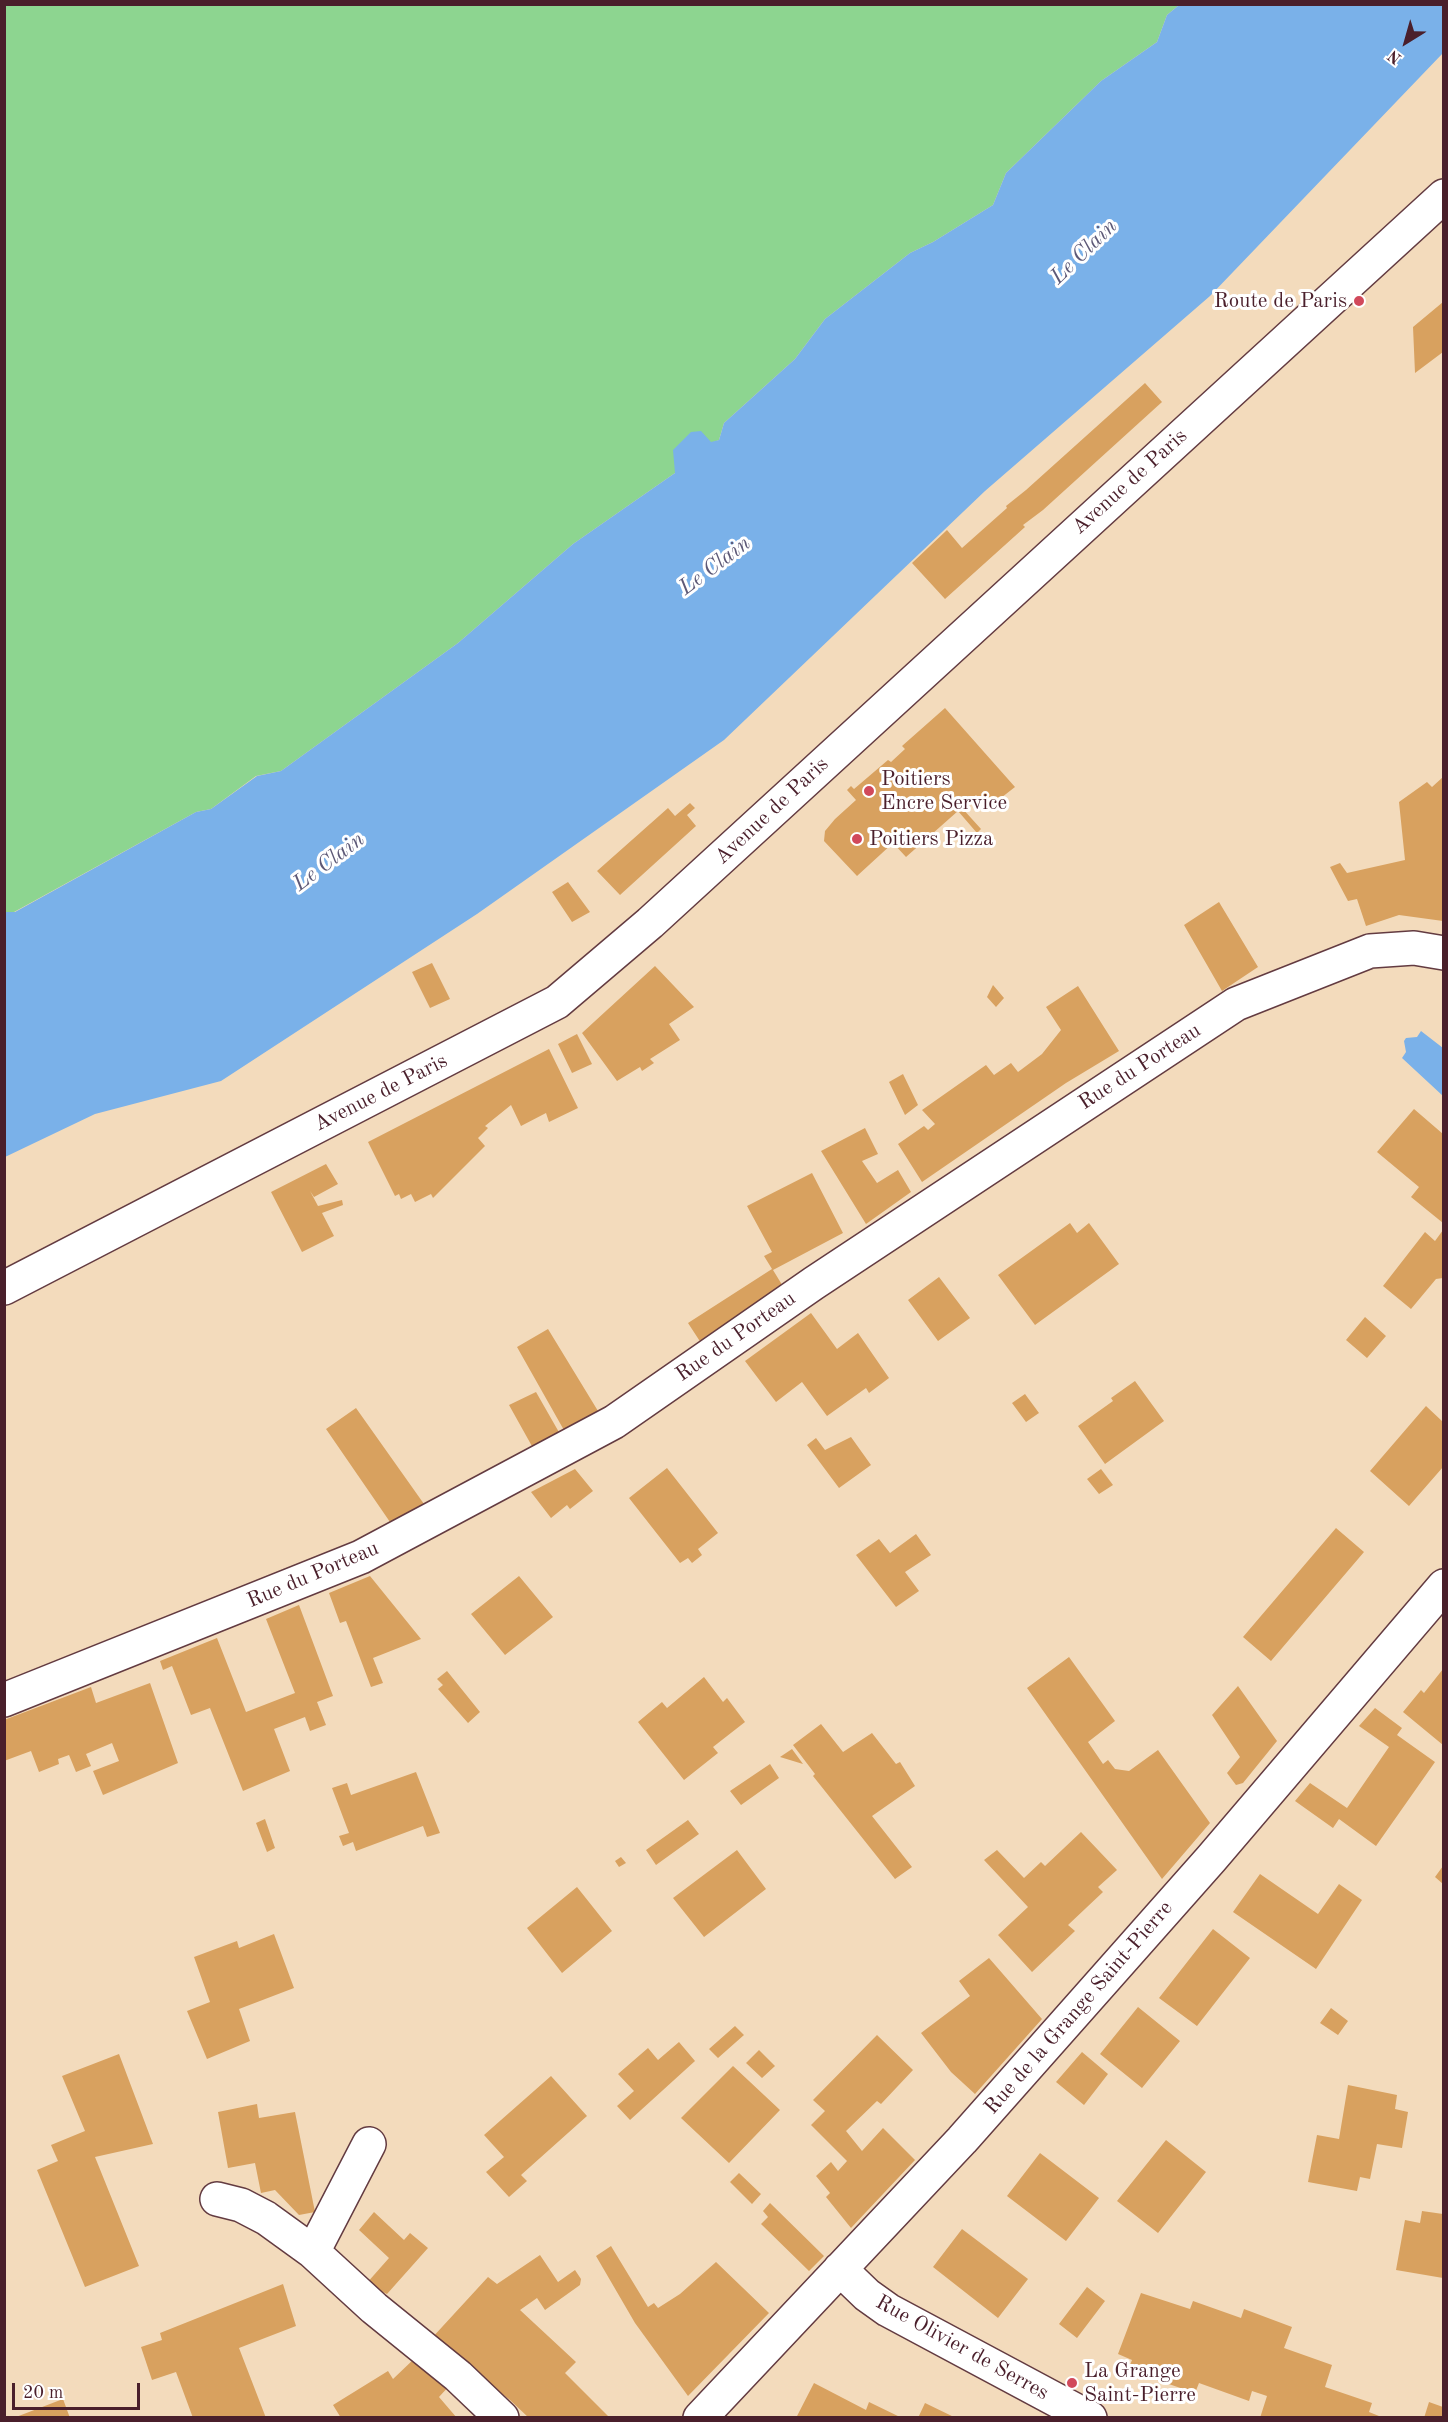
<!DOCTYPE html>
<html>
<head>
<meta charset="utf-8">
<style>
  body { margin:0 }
  #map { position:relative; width:1448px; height:2422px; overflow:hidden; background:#f3dbbc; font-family:"Old Standard TT",serif }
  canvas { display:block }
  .frame { position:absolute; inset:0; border:6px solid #4a1f2b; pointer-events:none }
  .north { position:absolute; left:1376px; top:12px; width:60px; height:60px; -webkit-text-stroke:4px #fff; paint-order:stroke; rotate:217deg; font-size:16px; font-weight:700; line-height:24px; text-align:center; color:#4a1f2b }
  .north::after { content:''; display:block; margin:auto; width:21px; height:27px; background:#4a1f2b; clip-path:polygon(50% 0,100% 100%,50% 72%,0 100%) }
  .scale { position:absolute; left:12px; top:2383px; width:128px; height:27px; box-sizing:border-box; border:3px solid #4a1f2b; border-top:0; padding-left:8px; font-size:18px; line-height:21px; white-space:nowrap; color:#4a1f2b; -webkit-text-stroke:4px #fff; paint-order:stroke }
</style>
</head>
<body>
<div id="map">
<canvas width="1448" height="2422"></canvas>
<div class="frame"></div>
<div class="north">N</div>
<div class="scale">20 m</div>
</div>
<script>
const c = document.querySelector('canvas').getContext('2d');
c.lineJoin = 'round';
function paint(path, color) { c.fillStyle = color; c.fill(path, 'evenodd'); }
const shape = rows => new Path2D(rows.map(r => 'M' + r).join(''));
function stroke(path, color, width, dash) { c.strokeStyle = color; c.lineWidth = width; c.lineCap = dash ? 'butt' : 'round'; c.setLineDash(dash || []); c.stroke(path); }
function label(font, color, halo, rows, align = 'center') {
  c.font = font + ' "Old Standard TT",serif'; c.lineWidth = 6; c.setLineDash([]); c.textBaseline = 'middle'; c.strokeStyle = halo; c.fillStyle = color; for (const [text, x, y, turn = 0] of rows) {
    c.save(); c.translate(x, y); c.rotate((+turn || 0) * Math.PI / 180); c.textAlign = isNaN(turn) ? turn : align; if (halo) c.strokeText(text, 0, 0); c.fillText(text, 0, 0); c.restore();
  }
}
paint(shape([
  [5,5,1179,5,1167,15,1157,42,1101,81,1006,173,993,205,933,242,910,253,825,319,795,359,724,423,719,440,711,443,675,473,573,544,458,643,281,771,256,776,211,809,196,812,14,912,5,912]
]), '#8dd590');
paint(shape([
  [1179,5,1443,5,1443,53,1210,296,985,491,724,740,477,914,221,1081,95,1114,5,1157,5,912,15,912,196,812,211,809,257,776,281,771,458,643,573,544,675,473,673,450,691,432,701,431,711,442,719,440,724,423,795,359,825,319,910,253,933,242,993,205,1006,173,1101,81,1157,42,1167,15],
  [1421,1031,1443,1048,1443,1096,1402,1058,1406,1052,1404,1041,1406,1038,1417,1037]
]), '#7ab1e9');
paint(shape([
  [1443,302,1443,352,1415,373,1413,327],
  [1145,383,1162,402,1043,510,1023,525,1025,527,945,599,912,563,947,530,962,548,1007,508,1006,506,1026,490],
  [945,708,1015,787,988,808,976,795,962,808,981,829,977,833,958,811,906,857,893,843,857,876,824,841,825,831,835,819,856,800,847,790,851,786,854,789,888,760,891,762,905,749,902,746],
  [1443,777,1443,921,1399,915,1366,926,1357,899,1348,901,1330,867,1340,863,1347,873,1405,860,1399,802,1427,782,1432,787],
  [690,803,695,808,687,815,696,826,620,895,597,871,668,808,675,816],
  [568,882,590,912,572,922,552,892],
  [1219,902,1258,967,1222,991,1184,925],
  [432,963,450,999,430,1008,412,972],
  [655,966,694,1007,669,1024,680,1040,650,1059,654,1063,642,1071,640,1067,617,1081,582,1033],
  [993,985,1004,998,996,1007,987,997],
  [1078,986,1119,1051,1066,1083,922,1182,898,1144,924,1126,928,1130,935,1124,922,1110,986,1065,994,1075,1011,1063,1018,1072,1042,1054,1061,1030,1046,1007],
  [577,1034,592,1064,572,1073,558,1044],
  [549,1049,578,1108,549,1122,546,1113,521,1126,511,1105,485,1126,488,1128,478,1138,485,1146,433,1198,431,1194,415,1202,411,1194,401,1199,399,1194,395,1196,368,1142],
  [903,1074,918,1105,905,1115,889,1082],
  [1414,1109,1443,1134,1443,1223,1411,1197,1419,1187,1377,1152],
  [865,1128,878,1154,862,1161,877,1183,898,1170,911,1192,866,1224,821,1151],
  [326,1164,338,1184,314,1197,310,1191,318,1206,342,1200,343,1205,322,1213,334,1236,302,1252,271,1192],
  [812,1173,843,1233,773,1270,784,1288,703,1346,688,1323,772,1269,764,1256,772,1252,747,1206],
  [1070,1223,1077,1233,1089,1223,1119,1264,1035,1325,998,1275],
  [1443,1230,1443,1278,1436,1279,1411,1309,1383,1286,1425,1232,1435,1241],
  [939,1277,970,1318,938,1341,908,1300],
  [811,1313,837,1349,858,1333,889,1378,869,1393,866,1388,827,1416,802,1382,776,1402,745,1361],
  [1365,1317,1386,1336,1367,1358,1346,1340],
  [548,1329,598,1411,565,1432,517,1347],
  [1135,1381,1164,1421,1105,1464,1078,1426,1113,1401,1111,1398],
  [536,1392,560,1434,533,1448,509,1405],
  [1025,1394,1039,1413,1026,1422,1012,1403],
  [1426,1406,1443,1422,1443,1467,1409,1506,1370,1471],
  [356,1408,424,1504,390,1522,326,1429],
  [851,1437,871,1465,839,1488,807,1445,816,1438,825,1450],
  [667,1468,718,1533,698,1549,702,1555,692,1563,688,1558,680,1563,629,1498],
  [575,1469,593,1491,570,1509,567,1505,551,1518,531,1492],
  [1101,1469,1113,1485,1099,1494,1087,1479],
  [1336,1528,1364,1552,1271,1661,1243,1637],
  [916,1534,931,1555,905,1572,919,1591,896,1607,856,1555,879,1539,890,1553],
  [370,1576,421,1639,373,1658,383,1683,371,1687,346,1621,340,1623,329,1593],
  [519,1576,553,1617,505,1655,471,1614],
  [299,1605,333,1696,317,1702,326,1725,310,1731,305,1717,274,1729,290,1771,243,1791,210,1708,191,1715,172,1666,163,1670,160,1661,217,1638,246,1712,295,1693,266,1619],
  [1069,1657,1115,1721,1088,1742,1103,1764,1108,1760,1115,1769,1129,1771,1158,1750,1210,1823,1162,1879,1027,1688],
  [1443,1669,1443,1745,1403,1712,1421,1690,1424,1693],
  [447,1671,480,1712,468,1723,438,1689,443,1685,437,1679],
  [704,1677,723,1702,727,1698,745,1722,713,1747,718,1753,684,1780,638,1722,662,1702,667,1708],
  [150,1683,178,1763,103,1795,93,1771,119,1761,112,1743,86,1754,91,1766,76,1772,69,1755,58,1759,59,1764,39,1772,31,1751,4,1761,4,1720,91,1687,96,1703],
  [1238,1686,1277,1741,1243,1783,1236,1785,1227,1773,1240,1757,1212,1715],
  [1375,1708,1402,1728,1397,1735,1435,1762,1376,1846,1339,1819,1333,1828,1295,1801,1310,1783,1347,1808,1389,1747,1359,1726],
  [821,1724,843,1752,872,1733,896,1764,900,1762,915,1786,872,1816,912,1867,895,1879,813,1776,815,1774,793,1745],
  [792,1749,803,1764,780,1757],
  [770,1764,779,1778,741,1805,730,1791],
  [416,1772,440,1833,427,1837,423,1826,356,1851,353,1842,343,1846,339,1836,349,1833,332,1788,347,1783,351,1795],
  [265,1819,275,1848,267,1852,256,1823],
  [688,1820,699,1834,656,1865,646,1850],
  [1081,1832,1117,1870,1098,1887,1103,1892,1068,1925,1075,1931,1032,1972,998,1935,1028,1907,984,1860,997,1850,1024,1878,1041,1862,1045,1866],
  [737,1850,766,1889,704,1937,673,1898],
  [621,1857,626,1863,619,1867,615,1861],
  [1443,1866,1443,1884,1435,1877],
  [1260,1874,1318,1914,1339,1884,1362,1900,1316,1969,1233,1912],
  [577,1887,612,1931,562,1973,527,1928],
  [1213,1929,1250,1958,1197,2026,1159,1998],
  [274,1934,294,1988,239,2009,250,2041,207,2059,187,2011,210,2002,194,1957,237,1941,239,1948],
  [989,1958,1042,2019,975,2094,951,2072,921,2033,970,1996,959,1981],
  [1138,2007,1180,2041,1142,2088,1100,2054],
  [1331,2008,1348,2021,1338,2035,1320,2023],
  [735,2026,744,2035,718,2058,709,2049],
  [877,2035,913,2070,881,2104,877,2101,846,2131,862,2151,883,2128,915,2160,851,2228,826,2197,830,2193,816,2176,831,2162,838,2171,847,2161,811,2125,825,2111,813,2100],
  [679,2042,695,2061,630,2120,617,2106,634,2091,618,2074,648,2048,658,2060],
  [759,2050,775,2066,762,2078,746,2063],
  [1082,2052,1108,2074,1084,2105,1056,2082],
  [119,2054,153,2144,95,2157,139,2266,85,2287,37,2170,58,2161,51,2145,85,2131,62,2076],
  [733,2066,780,2110,729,2163,681,2118],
  [551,2076,587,2116,521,2175,527,2181,509,2197,486,2172,504,2157,484,2135],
  [1348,2085,1397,2095,1395,2109,1408,2112,1402,2148,1377,2144,1370,2179,1360,2177,1357,2191,1308,2182,1317,2135,1339,2139],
  [257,2104,259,2118,295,2112,315,2212,299,2215,275,2190,261,2193,255,2163,228,2168,218,2112],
  [1166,2140,1206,2172,1158,2233,1117,2201],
  [1040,2153,1099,2198,1066,2241,1007,2196],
  [739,2173,761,2194,752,2204,730,2182],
  [770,2203,824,2256,809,2271,761,2224,768,2217,763,2211],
  [1422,2211,1443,2214,1443,2278,1396,2270,1405,2220,1420,2223],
  [374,2212,404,2240,410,2233,428,2248,387,2294,366,2284,389,2258,359,2230],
  [962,2229,1028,2279,998,2318,933,2267],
  [611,2246,648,2307,654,2303,658,2308,680,2294,716,2262,769,2313,688,2396,635,2323,596,2256],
  [540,2255,558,2282,575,2270,581,2279,580,2285,545,2310,537,2298,520,2310,576,2362,565,2373,610,2418,529,2418,510,2400,431,2339,488,2277,497,2284],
  [283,2284,296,2326,239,2348,266,2418,193,2418,176,2372,152,2380,141,2347,162,2340,160,2333],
  [1087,2287,1105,2301,1077,2338,1059,2324],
  [1141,2293,1190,2309,1193,2301,1241,2318,1244,2309,1292,2327,1284,2348,1332,2365,1325,2387,1372,2403,1369,2412,1384,2418,1260,2418,1267,2396,1252,2391,1249,2401,1199,2383,1195,2393,1128,2370,1132,2360,1118,2354],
  [415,2358,450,2385,439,2397,457,2418,341,2418,333,2405,388,2371,393,2379],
  [814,2383,866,2410,869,2402,902,2418,796,2418],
  [63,2399,70,2418,16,2418,16,2417],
  [1429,2402,1443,2407,1443,2418,1424,2418],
  [925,2403,956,2418,918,2418]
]), '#d8a15f');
const minor = shape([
  [4,1700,361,1557,614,1422,814,1283,1236,1004,1370,951,1414,948,1444,953],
  [217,2199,241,2205,266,2218,313,2252,374,2308,458,2376,502,2418],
  [313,2252,369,2144],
  [840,2269,867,2295,888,2310,1090,2418],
  [700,2418,962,2140,1211,1859,1444,1586]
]);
const secondary = shape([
  [4,1288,557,1002,650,923,1444,196]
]);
stroke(minor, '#633b41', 36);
stroke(secondary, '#633b41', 36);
stroke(minor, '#fff', 33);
stroke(secondary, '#fff', 33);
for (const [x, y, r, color] of [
  [1359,301,6,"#d1495b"],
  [869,791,6,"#d1495b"],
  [857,839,6,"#d1495b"],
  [1072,2383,6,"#d1495b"]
]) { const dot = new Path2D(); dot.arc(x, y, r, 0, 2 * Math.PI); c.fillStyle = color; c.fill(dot); stroke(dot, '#fff', 2); }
label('21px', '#4a1f2b', '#fff', [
  ["Route de Paris",1347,301,"right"],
  ["Poitiers",881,779],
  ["Encre Service",881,803],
  ["Poitiers Pizza",869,839],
  ["La Grange",1084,2371],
  ["Saint-Pierre",1084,2395]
], 'left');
label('21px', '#4a1f2b', '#fff', [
  ["Avenue de Paris",1130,482,-42],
  ["Avenue de Paris",772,811,-43],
  ["Rue du Porteau",1140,1067,-33],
  ["Avenue de Paris",381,1093,-27],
  ["Rue du Porteau",736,1337,-35],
  ["Rue du Porteau",313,1575,-23],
  ["Rue de la Grange Saint-Pierre",1079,2008,-49],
  ["Rue Olivier de Serres",962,2348,29]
]);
label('italic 22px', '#5d5977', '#fff', [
  ["Le Clain",1084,252,-44],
  ["Le Clain",715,566,-37],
  ["Le Clain",329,862,-37]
]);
</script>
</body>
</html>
